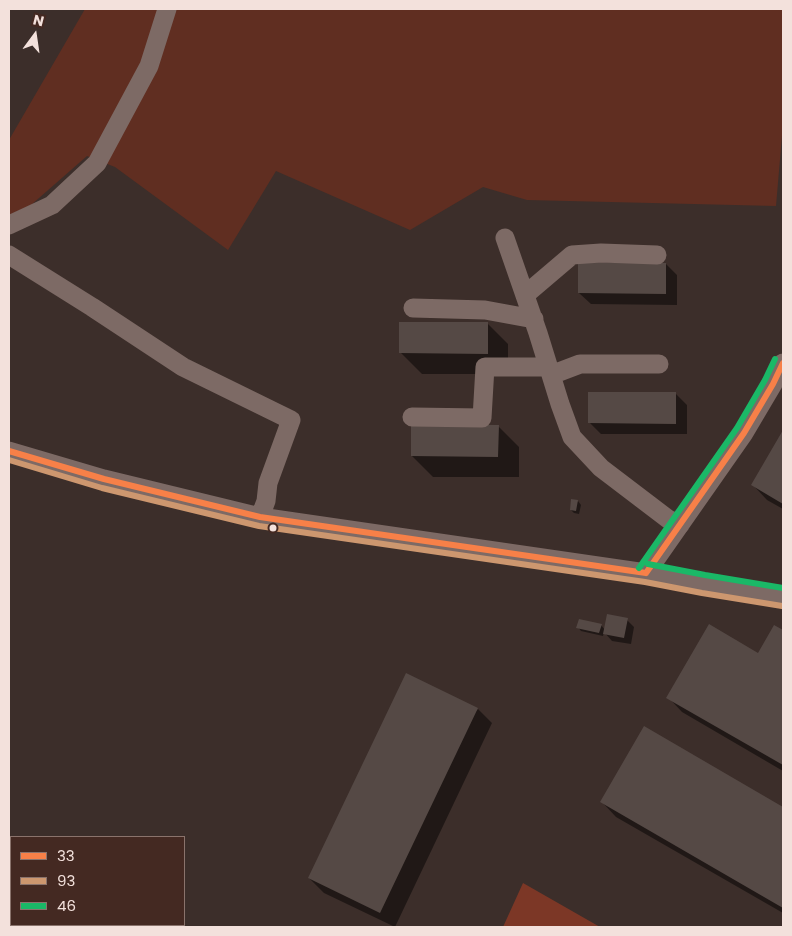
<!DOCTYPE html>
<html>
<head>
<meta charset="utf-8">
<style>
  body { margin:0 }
  #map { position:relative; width:792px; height:936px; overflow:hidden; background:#3c2e2a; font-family:Poppins,sans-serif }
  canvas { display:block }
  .frame { position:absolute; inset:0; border:10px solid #f3e1dc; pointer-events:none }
  .legend { position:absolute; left:10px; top:836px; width:175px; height:90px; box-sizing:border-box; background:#442922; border:1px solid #8a736c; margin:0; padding:6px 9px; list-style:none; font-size:15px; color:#f3e1dc }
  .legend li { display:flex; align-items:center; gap:10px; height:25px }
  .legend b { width:25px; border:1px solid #8a736c }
  .north { position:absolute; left:10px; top:10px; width:50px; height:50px; -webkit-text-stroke:4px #442922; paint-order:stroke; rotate:14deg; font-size:14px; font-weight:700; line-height:20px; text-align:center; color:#f3e1dc }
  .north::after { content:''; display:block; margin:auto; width:18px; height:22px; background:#f3e1dc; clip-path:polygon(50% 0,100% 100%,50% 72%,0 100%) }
</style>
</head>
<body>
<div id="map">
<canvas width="792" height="936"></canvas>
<div class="frame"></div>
<ul class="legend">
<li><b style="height:6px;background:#f78048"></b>33</li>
<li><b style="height:6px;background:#cd976f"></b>93</li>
<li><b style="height:6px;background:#1ab867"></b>46</li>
</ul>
<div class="north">N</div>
</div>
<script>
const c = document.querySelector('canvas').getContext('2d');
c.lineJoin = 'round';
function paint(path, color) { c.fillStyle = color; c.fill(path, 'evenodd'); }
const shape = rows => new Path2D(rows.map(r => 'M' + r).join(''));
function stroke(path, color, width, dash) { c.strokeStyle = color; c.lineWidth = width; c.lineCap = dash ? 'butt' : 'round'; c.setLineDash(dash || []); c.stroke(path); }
paint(shape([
  [85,9,783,9,783,124,776,206,527,200,483,187,410,230,276,171,228,250,115,167,87,156,31,205,9,215,9,140]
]), '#602e21');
paint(shape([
  [523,883,600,927,503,927]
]), '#7c3726');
paint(shape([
  [666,264,677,275,677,305,591,304,579,293],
  [487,323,508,344,508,374,422,374,401,353],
  [676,394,687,405,687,434,601,434,590,423],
  [498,426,519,447,519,477,433,477,412,456],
  [783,432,783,509,767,500,753,485],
  [578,501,581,505,579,514,574,513,571,510],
  [627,620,634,627,631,644,612,641,604,632,603,636,581,631,578,627,601,625,605,630],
  [774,626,783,632,783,771,682,712,668,697,758,655],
  [478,709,492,723,395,927,324,893,309,878],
  [644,728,783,808,783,913,616,817,602,802]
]), '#0007');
paint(shape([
  [578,262,666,263,666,294,578,293],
  [399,322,488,322,488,354,399,353],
  [588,392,676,392,676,424,588,423],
  [411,424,499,425,498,457,411,456],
  [783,430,783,504,751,485],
  [571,499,578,500,576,511,570,510],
  [607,614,628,618,624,638,603,634],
  [579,619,602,624,599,633,576,628],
  [709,624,758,653,774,625,783,630,783,765,666,698],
  [406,673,478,708,380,913,308,878],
  [644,726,783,807,783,908,600,802]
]), '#554945');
stroke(shape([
  [9,225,52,205,97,163,149,66,167,9],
  [505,238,538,333,560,404,572,437,601,468,668,519,680,525],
  [9,255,92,307,183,367,291,420,268,483,266,501,260,517],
  [525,295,572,255,601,253,657,255],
  [413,308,485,310,534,319],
  [551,375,580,364,659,364],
  [412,417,482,418,485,367,549,367],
  [9,451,104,479,260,517,646,573,703,584,783,597],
  [646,573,744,433,773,384,783,363]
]), '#7d6a65', 19);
stroke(shape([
  [9,451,104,479,260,517,646,573],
  [646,573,744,433,773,384,783,363]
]), '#f78048', 6);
stroke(shape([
  [9,460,102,488,259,526,645,582,702,593,782,606]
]), '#cd976f', 6);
stroke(shape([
  [648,564,705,575,783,588],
  [639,568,737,428,765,380,775,359]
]), '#1ab867', 6);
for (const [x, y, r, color] of [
  [273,528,4.5,"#f3e1dc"]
]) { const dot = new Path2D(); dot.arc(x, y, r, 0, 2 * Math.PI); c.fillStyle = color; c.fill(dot); stroke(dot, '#442922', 2); }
</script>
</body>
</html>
